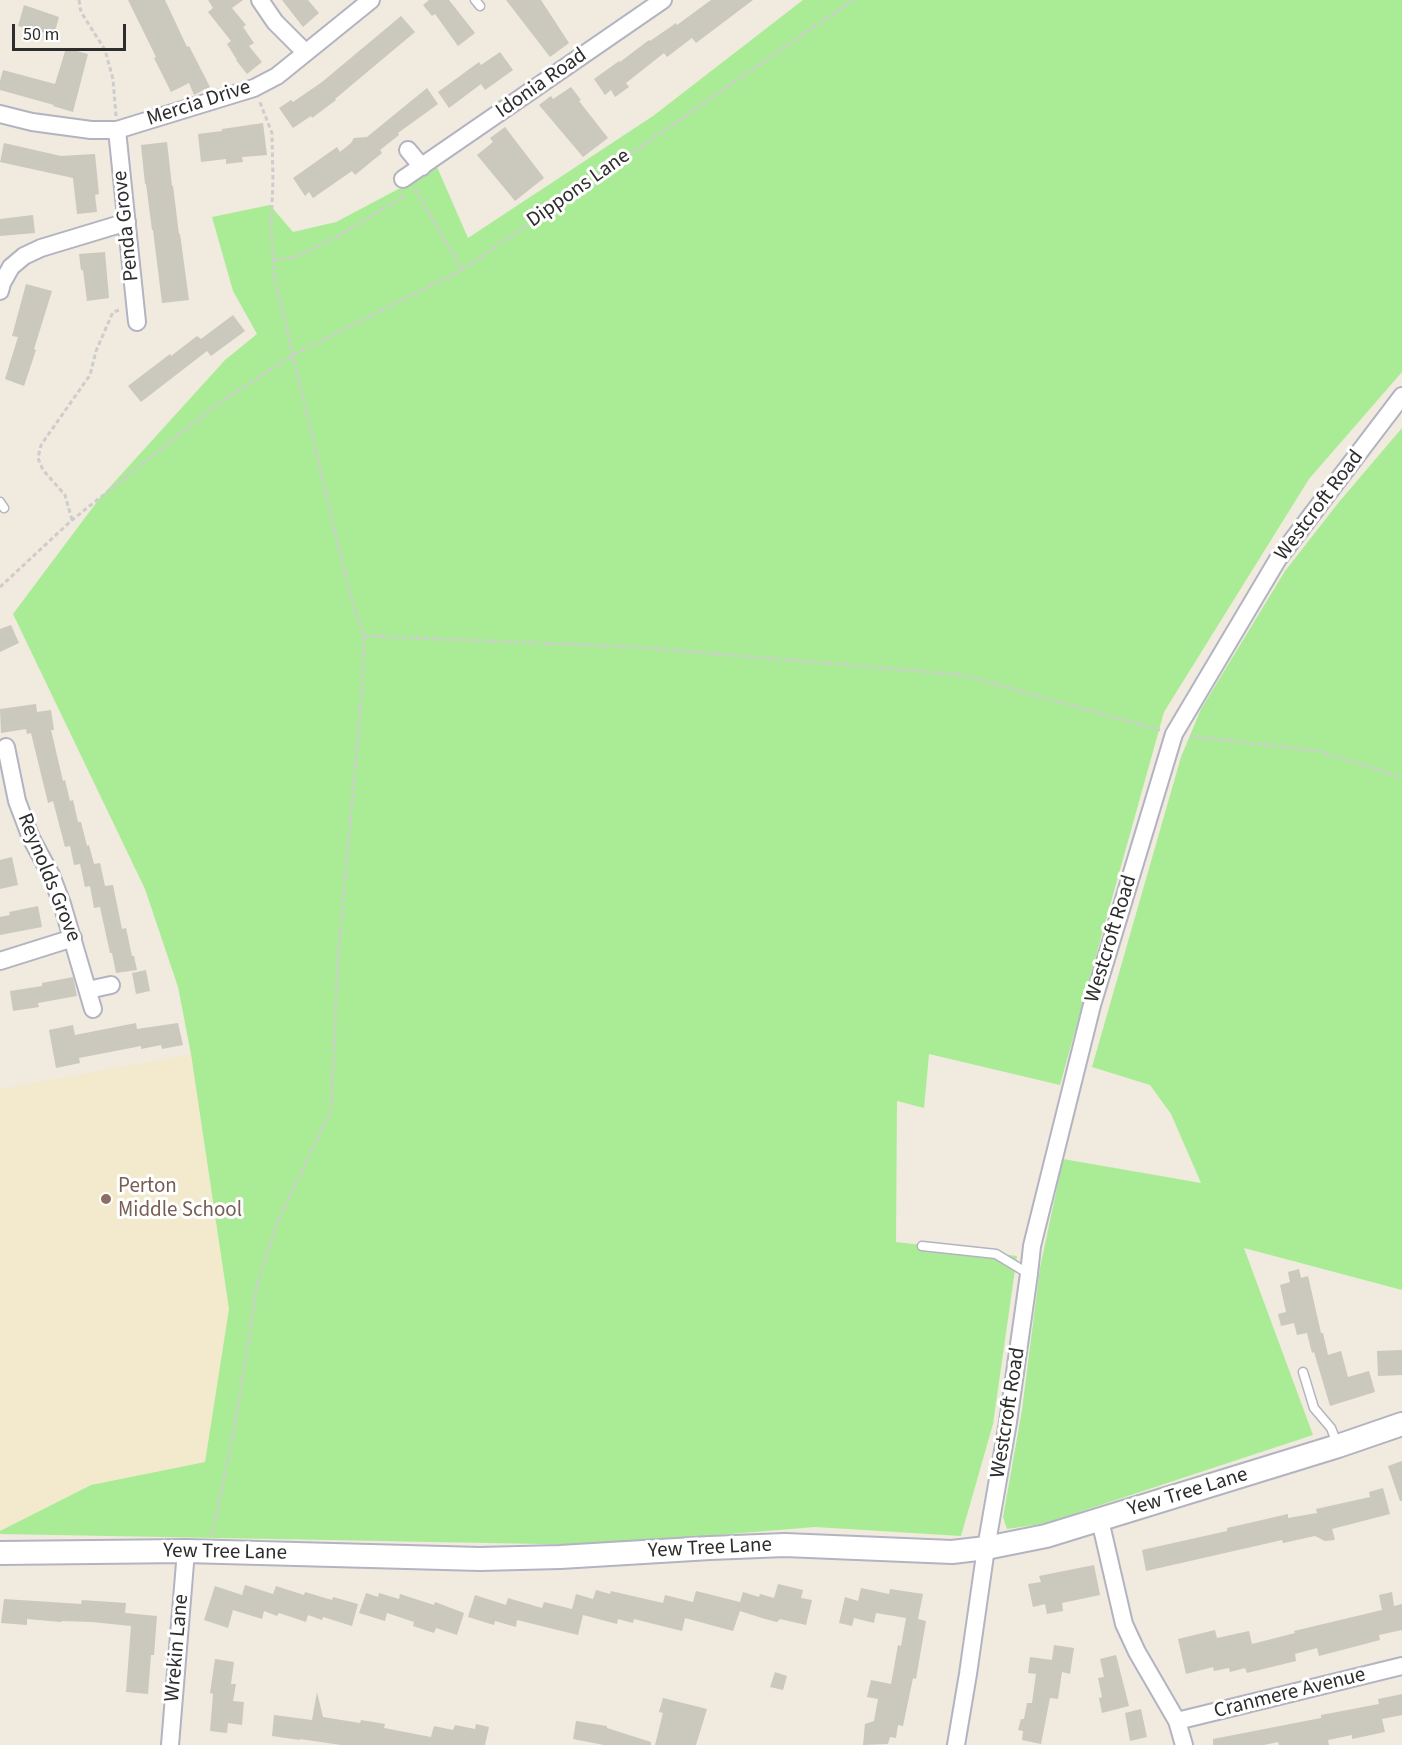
<!DOCTYPE html>
<html>
<head>
<meta charset="utf-8">
<style>
  body { margin:0 }
  #map { position:relative; width:1402px; height:1745px; overflow:hidden; background:#f0eadf; font-family:"Source Sans 3",sans-serif }
  canvas { display:block }
  .scale { position:absolute; left:12px; top:24px; width:114px; height:27px; box-sizing:border-box; border:3px solid #2d2d2d; border-top:0; padding-left:8px; font-size:18px; line-height:21px; white-space:nowrap; color:#2d2d2d; -webkit-text-stroke:4px #fff; paint-order:stroke }
</style>
</head>
<body>
<div id="map">
<canvas width="1402" height="1745"></canvas>
<div class="scale">50 m</div>
</div>
<script>
const c = document.querySelector('canvas').getContext('2d');
c.lineJoin = 'round';
function paint(path, color) { c.fillStyle = color; c.fill(path, 'evenodd'); }
const shape = rows => new Path2D(rows.map(r => 'M' + r).join(''));
function stroke(path, color, width, dash) { c.strokeStyle = color; c.lineWidth = width; c.lineCap = dash ? 'butt' : 'round'; c.setLineDash(dash || []); c.stroke(path); }
function label(font, color, halo, rows, align = 'center') {
  c.font = font + ' "Source Sans 3",sans-serif'; c.lineWidth = 6; c.setLineDash([]); c.textBaseline = 'middle'; c.strokeStyle = halo; c.fillStyle = color; for (const [text, x, y, turn = 0] of rows) {
    c.save(); c.translate(x, y); c.rotate((+turn || 0) * Math.PI / 180); c.textAlign = isNaN(turn) ? turn : align; if (halo) c.strokeText(text, 0, 0); c.fillText(text, 0, 0); c.restore();
  }
}
paint(shape([
  [191,1054,229,1309,205,1462,91,1485,0,1531,0,1089]
]), '#f3eacd');
paint(shape([
  [803,0,1402,0,1402,372,1309,479,1164,712,1060,1085,929,1054,924,1108,897,1101,896,1242,1017,1256,993,1424,961,1536,815,1527,596,1545,0,1534,0,1531,91,1485,205,1462,229,1309,191,1054,178,987,145,889,13,614,99,499,225,360,257,334,233,291,212,217,270,205,293,232,336,222,404,186,406,188,437,167,468,238,653,116],
  [1402,428,1402,1290,1244,1248,1313,1435,1058,1519,1041,1524,1007,1529,1003,1517,1022,1410,1040,1268,1063,1159,1201,1183,1171,1114,1150,1085,1092,1067,1181,757,1201,709,1285,571,1339,502]
]), '#aaec96');
paint(shape([
  [128,0,165,0,187,47,189,46,210,87,194,95,189,83,171,92,154,58,156,57],
  [208,0,243,0,232,8,246,25,243,27,254,43,249,46,262,62,247,74,236,60,237,60,227,44,231,41,208,12,213,8],
  [282,0,308,0,319,13,303,27],
  [429,0,449,0,475,33,458,46,435,14,432,16,423,5],
  [506,0,541,0,569,43,550,57],
  [711,0,753,0,696,43,692,38,667,57,664,53,626,83,629,87,615,97,611,90,605,95,594,79,619,61,620,62,649,40,650,41,676,23,677,25],
  [24,5,59,17,54,35,18,26],
  [401,16,415,32,335,99,336,100,312,118,311,116,293,128,279,108,291,100,293,102,322,82],
  [66,48,88,54,73,112,53,106,54,105,0,90,0,81,3,70,55,84],
  [500,52,513,70,485,90,481,84,449,108,438,92,479,62,481,65],
  [571,87,581,100,579,101,608,138,583,157,539,105,551,96,553,99],
  [427,88,438,104,398,133,399,135,380,150,382,153,355,175,352,171,313,198,309,192,305,196,293,178,337,147,340,152,351,143,354,138,367,137],
  [263,123,267,155,242,157,243,162,226,164,226,159,201,162,198,134,222,131,222,129],
  [505,127,544,178,515,201,477,155,493,142,490,138],
  [167,142,172,186,173,186,179,234,180,234,189,300,162,303,153,230,152,230,146,184,145,184,141,145],
  [4,143,61,156,95,154,99,194,95,195,97,212,77,214,73,178,0,162],
  [33,215,35,233,0,236,0,219],
  [105,252,109,298,87,301,83,270,81,270,79,254],
  [26,284,52,291,34,349,36,350,24,386,5,379,18,337,12,336],
  [233,315,245,331,211,356,207,351,141,402,128,386,170,354,171,356,197,336,201,339],
  [11,625,19,643,0,652,0,629],
  [36,704,37,712,51,710,54,730,51,730,63,781,65,780,70,801,73,800,78,822,81,822,87,846,89,845,94,864,100,863,105,886,113,885,122,929,126,928,132,956,134,956,137,970,116,973,112,953,110,953,100,907,94,908,90,886,85,887,80,864,74,865,70,846,65,847,53,801,48,803,31,733,27,734,26,729,1,733,0,709],
  [12,857,18,885,0,889,0,860],
  [38,906,42,927,0,935,0,917,10,915,9,912],
  [146,970,150,991,136,994,132,973],
  [73,977,77,996,38,1003,39,1007,13,1011,10,991,42,986,42,983],
  [136,1023,137,1029,178,1023,183,1045,162,1049,161,1045,141,1049,141,1046,79,1058,80,1063,56,1068,49,1030,73,1025,75,1035],
  [1299,1269,1301,1278,1308,1276,1321,1333,1323,1333,1328,1355,1341,1351,1348,1377,1369,1371,1375,1392,1330,1406,1314,1352,1312,1353,1307,1333,1297,1335,1294,1323,1281,1326,1278,1314,1286,1312,1280,1285,1290,1282,1288,1272],
  [1402,1350,1402,1375,1378,1376,1377,1351],
  [1402,1461,1402,1501,1400,1501,1388,1466],
  [1383,1488,1390,1514,1332,1529,1335,1540,1325,1541,1315,1536,1283,1543,1282,1540,1146,1571,1142,1550,1227,1531,1227,1528,1288,1514,1288,1518,1317,1513,1316,1509,1370,1497,1369,1492],
  [1094,1565,1100,1595,1062,1603,1063,1611,1047,1614,1045,1604,1033,1607,1028,1584,1041,1582,1039,1576],
  [778,1584,803,1590,801,1598,812,1600,806,1625,780,1619,777,1622,765,1619,740,1611,733,1631,685,1618,682,1631,634,1619,633,1623,618,1619,617,1624,583,1615,578,1635,517,1620,516,1627,495,1621,494,1625,468,1617,475,1595,506,1605,508,1598,542,1608,544,1602,572,1609,576,1594,593,1599,596,1590,610,1594,611,1591,663,1603,665,1595,693,1602,696,1591,740,1602,743,1592,759,1597,760,1594,774,1598],
  [245,1585,273,1594,276,1586,304,1595,305,1592,332,1600,333,1597,358,1604,352,1626,323,1617,322,1620,308,1615,306,1622,279,1613,277,1616,264,1611,262,1619,233,1610,228,1628,204,1620,215,1586,242,1595],
  [861,1588,889,1594,890,1589,923,1594,918,1619,926,1621,916,1679,913,1678,903,1726,898,1725,896,1738,890,1737,888,1744,863,1745,865,1724,874,1721,878,1699,867,1697,871,1680,891,1684,898,1645,901,1646,906,1618,876,1613,874,1623,854,1618,852,1626,839,1623,845,1597,858,1601],
  [1392,1592,1394,1606,1402,1604,1402,1630,1379,1635,1380,1640,1319,1656,1317,1648,1295,1654,1296,1661,1247,1673,1245,1668,1230,1672,1229,1668,1214,1671,1213,1667,1186,1674,1178,1639,1215,1630,1217,1638,1249,1631,1252,1644,1295,1633,1294,1631,1382,1610,1379,1595],
  [366,1593,378,1597,379,1593,399,1599,400,1594,434,1605,435,1602,464,1613,457,1635,436,1628,434,1633,413,1626,414,1622,387,1613,385,1621,359,1613],
  [4,1599,81,1604,82,1600,126,1603,125,1613,157,1616,154,1655,151,1655,148,1694,126,1692,131,1626,92,1622,62,1621,61,1622,27,1619,27,1625,1,1623],
  [1054,1645,1074,1648,1070,1674,1062,1672,1058,1699,1050,1698,1041,1744,1022,1740,1023,1731,1018,1730,1021,1719,1024,1719,1027,1703,1032,1703,1036,1674,1028,1673,1030,1657,1052,1660],
  [1116,1655,1129,1706,1102,1713,1099,1698,1102,1697,1098,1678,1104,1677,1100,1659],
  [215,1659,234,1662,231,1684,236,1684,233,1701,244,1702,242,1725,228,1723,227,1733,210,1731,213,1694,210,1693],
  [775,1672,787,1676,783,1690,770,1687],
  [317,1692,323,1717,360,1723,361,1720,385,1724,384,1728,431,1737,434,1726,453,1730,455,1725,475,1729,476,1724,489,1727,485,1745,341,1745,300,1739,300,1740,272,1736,274,1715,312,1720],
  [1402,1694,1402,1715,1382,1719,1385,1732,1352,1739,1352,1735,1328,1740,1329,1745,1279,1745,1278,1742,1264,1745,1213,1745,1213,1739,1321,1718,1321,1715,1379,1704,1378,1699],
  [663,1698,707,1709,696,1745,655,1745,663,1713,659,1712],
  [1141,1709,1147,1737,1130,1741,1125,1713],
  [576,1721,607,1726,607,1728,651,1742,651,1745,604,1745,573,1739]
]), '#cbc8bd');
const lane = shape([
  [475,0,480,6],
  [0,502,4,508],
  [922,1246,996,1254,1029,1274],
  [1303,1372,1314,1408,1331,1428,1338,1446]
]);
const street = shape([
  [260,0,275,22,305,52],
  [0,114,32,122,91,130,117,130,143,122,254,88,277,76,371,0],
  [117,130,137,322],
  [408,150,422,167],
  [403,179,663,0],
  [0,291,2,283,11,267,24,256,41,248,127,222],
  [6,747,17,801,31,838,51,875,62,904,93,1009],
  [0,961,73,938],
  [88,990,111,985],
  [1100,1520,1124,1624,1137,1652,1177,1721,1184,1745],
  [1177,1721,1402,1666],
  [170,1745,186,1551],
  [956,1745,968,1674,986,1548,1008,1422,1029,1274,1032,1246,1092,1005,1174,734,1278,559,1402,396]
]);
const secondary = shape([
  [0,1553,186,1551,480,1559,560,1557,710,1548,785,1545,952,1552,986,1548,1046,1536,1338,1446,1402,1424]
]);
stroke(lane, '#b3b3c2', 11);
stroke(street, '#b3b3c2', 20);
stroke(secondary, '#b3b3c2', 26);
stroke(shape([
  [79,0,81,12,105,50,113,79,116,116],
  [415,189,462,269],
  [273,260,295,257,337,237,405,195],
  [72,520,65,495,43,470,38,458,41,445,90,375,96,351,113,312,120,310],
  [0,587,72,520,219,403,293,355,462,270,853,0],
  [364,636,637,647,963,675,1160,730],
  [1190,736,1319,751,1402,777],
  [212,1535,235,1425,257,1285,277,1223,331,1110,338,958,362,691,364,636,350,594,275,280,271,228,273,181,272,133,259,100]
]), '#cdcdcd', 3, [4.5, 3]);
stroke(lane, '#fff', 8);
stroke(street, '#fff', 16);
stroke(secondary, '#fff', 22);
for (const [x, y, r, color] of [
  [106,1199,6,"#8d6e63"]
]) { const dot = new Path2D(); dot.arc(x, y, r, 0, 2 * Math.PI); c.fillStyle = color; c.fill(dot); stroke(dot, '#fff', 2); }
label('21px', '#2d2d2d', '#fff', [
  ["Idonia Road",542,84,-35],
  ["Mercia Drive",199,104,-18],
  ["Dippons Lane",579,189,-35],
  ["Penda Grove",127,226,-96],
  ["Westcroft Road",1320,506,-53],
  ["Reynolds Grove",48,878,68],
  ["Westcroft Road",1112,939,-73],
  ["Westcroft Road",1009,1413,-81],
  ["Yew Tree Lane",1188,1493,-17],
  ["Yew Tree Lane",710,1549,-3],
  ["Yew Tree Lane",225,1553,1],
  ["Wrekin Lane",178,1648,-85],
  ["Cranmere Avenue",1290,1694,-14]
]);
label('21px', '#785e54', '#fff', [
  ["Perton",118,1187],
  ["Middle School",118,1211]
], 'left');
</script>
</body>
</html>
